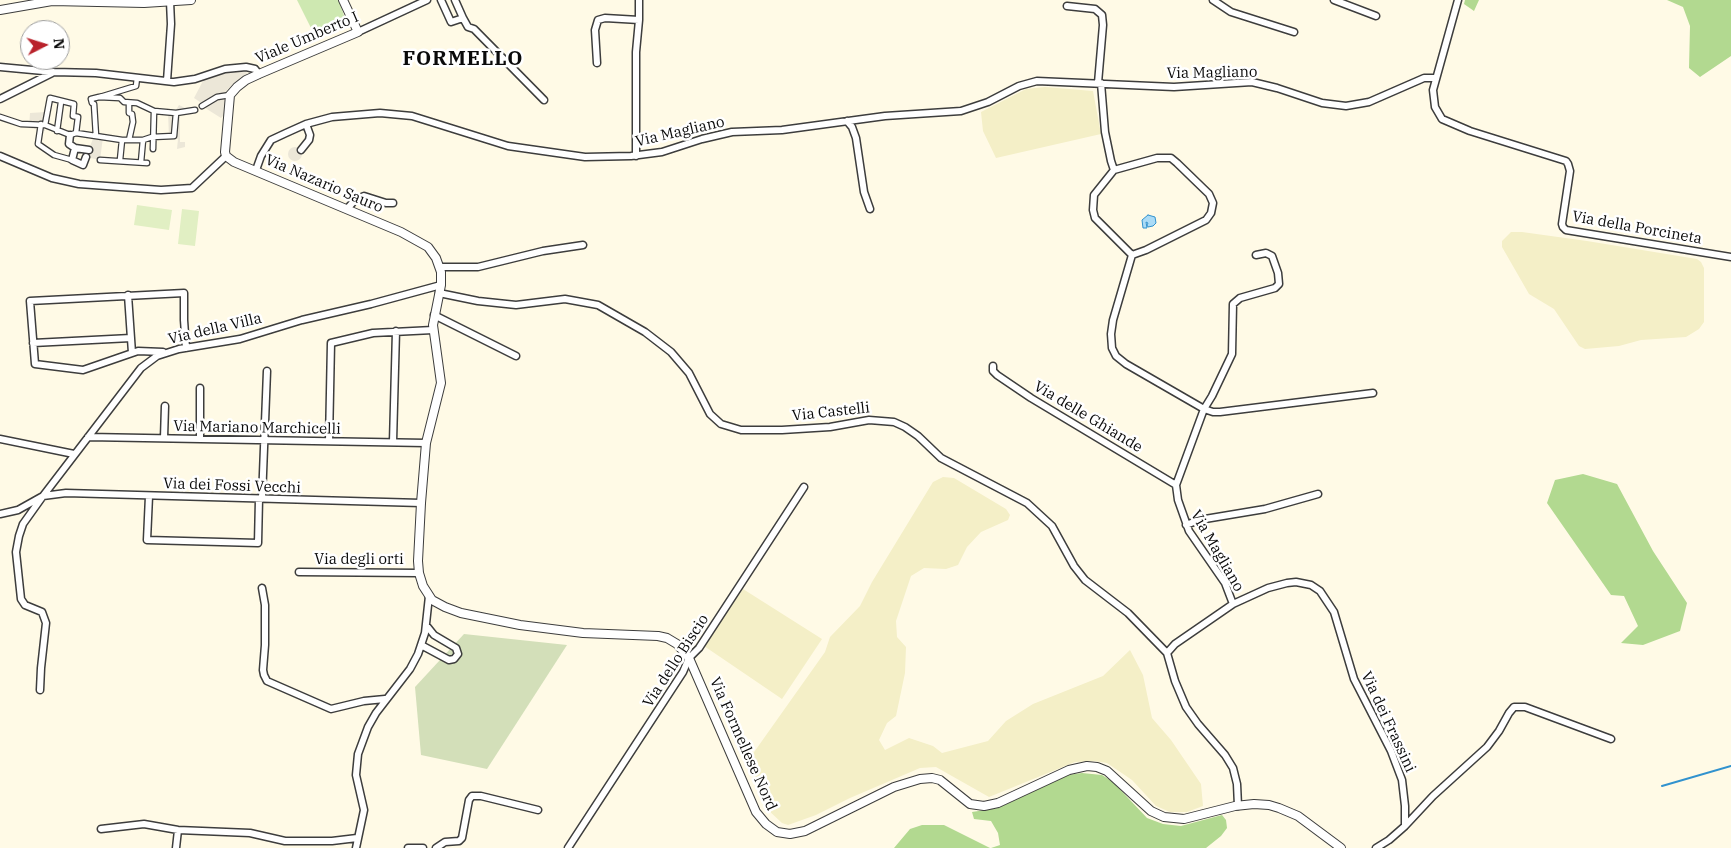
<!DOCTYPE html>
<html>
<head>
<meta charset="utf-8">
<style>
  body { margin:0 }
  #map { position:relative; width:1731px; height:848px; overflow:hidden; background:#fffae6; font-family:"IBM Plex Serif",serif }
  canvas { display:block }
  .north { position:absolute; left:20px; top:20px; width:50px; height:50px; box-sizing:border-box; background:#fff; border:1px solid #9d9d9d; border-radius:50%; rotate:85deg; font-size:14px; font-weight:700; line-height:20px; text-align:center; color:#0a0a0a }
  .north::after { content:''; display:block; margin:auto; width:18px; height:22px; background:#b9222b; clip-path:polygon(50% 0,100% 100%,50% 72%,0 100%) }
</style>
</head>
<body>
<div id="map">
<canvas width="1731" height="848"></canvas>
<div class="north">N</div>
</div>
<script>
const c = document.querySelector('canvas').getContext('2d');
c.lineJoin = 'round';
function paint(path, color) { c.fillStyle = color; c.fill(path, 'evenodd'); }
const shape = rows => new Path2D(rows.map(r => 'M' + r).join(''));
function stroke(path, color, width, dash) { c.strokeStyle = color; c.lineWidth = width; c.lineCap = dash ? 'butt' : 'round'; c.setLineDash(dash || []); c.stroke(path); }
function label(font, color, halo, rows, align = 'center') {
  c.font = font + ' "IBM Plex Serif",serif'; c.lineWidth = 5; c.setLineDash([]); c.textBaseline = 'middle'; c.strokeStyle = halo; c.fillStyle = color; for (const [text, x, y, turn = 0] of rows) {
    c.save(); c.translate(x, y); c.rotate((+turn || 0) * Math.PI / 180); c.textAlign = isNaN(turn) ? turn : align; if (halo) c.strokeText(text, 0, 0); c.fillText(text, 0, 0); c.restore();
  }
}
paint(shape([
  [1045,87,1093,91,1101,134,996,158,983,131,981,112,1026,89],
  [1511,232,1522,232,1587,241,1697,259,1701,262,1704,268,1704,322,1699,329,1686,337,1641,340,1619,346,1585,349,1579,346,1554,309,1529,294,1502,247,1502,241],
  [943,477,954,478,1006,509,1010,515,1008,520,981,532,967,547,958,565,946,569,924,568,911,576,896,621,897,637,906,647,905,673,896,716,887,723,879,740,885,750,909,738,933,746,942,753,988,741,1006,721,1033,704,1103,676,1130,650,1143,675,1152,718,1171,740,1201,784,1203,806,1187,812,1170,812,1156,806,1132,780,1107,763,1095,761,1075,762,989,797,936,767,920,768,850,798,816,815,788,825,782,823,767,809,751,763,752,755,825,652,830,637,860,606,872,582,933,482],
  [743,589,822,639,782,699,704,646]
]), '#f4efc7');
paint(shape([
  [297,0,339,0,346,22,334,32,329,30,316,38]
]), '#cee8b1');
paint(shape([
  [1465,0,1479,0,1474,11,1464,4],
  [1667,0,1731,0,1731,56,1700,77,1689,68,1690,26,1683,7],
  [1583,474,1617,484,1653,551,1687,603,1680,631,1643,645,1621,643,1638,626,1624,596,1611,595,1547,503,1555,480],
  [1082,773,1102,775,1113,782,1147,818,1163,824,1181,826,1222,815,1226,820,1227,828,1221,836,1206,848,991,848,1000,845,998,833,991,821,974,819,972,812,998,808,1068,775],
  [922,825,944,825,990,848,894,848,910,829]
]), '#b2d990');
paint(shape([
  [464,634,567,645,487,769,421,755,415,687]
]), '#d3dfb9');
paint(shape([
  [137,205,172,210,169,230,134,225],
  [182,209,199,211,195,246,178,244]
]), '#e1efc3');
paint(shape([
  [240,70,245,70,247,73,246,76,234,83,227,90,224,115,221,118,202,106,200,102,194,98,204,79,228,71],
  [179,105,189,110,192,107,197,107,193,114,180,115,180,142,185,142,185,147,177,149,178,139,169,138,168,111,176,110],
  [46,112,45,131,29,128,30,113],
  [94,136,103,137,100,160,86,157],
  '288 154a7 7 0 1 1 14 0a7 7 0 1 1-14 0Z'
]), '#ece7d8');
const water = shape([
  [1148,215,1155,217,1156,223,1153,226,1148,227,1147,225,1148,223,1146,222,1147,228,1143,228,1142,220,1148,215]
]);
paint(water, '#abdbf6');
stroke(water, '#3192ce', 1);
stroke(shape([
  [1662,786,1731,766]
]), '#3192ce', 2);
const pedestrian = shape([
  [100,97,136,86,137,78],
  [202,106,217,97,230,95],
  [0,117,21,124,45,125,70,135,76,133,122,140,143,140,152,137,174,136,176,113,195,110],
  [41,124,38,144,54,155,72,160],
  [45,125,50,98,74,104,73,116,78,117,76,133],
  [57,131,61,102],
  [96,136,94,104,92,103,91,99,99,97,120,98,124,102,137,103,154,111,176,113],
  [129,140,133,122,132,114,129,113,129,103],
  [153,149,154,111],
  [100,160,147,163],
  [120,160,122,140],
  [141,162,143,140]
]);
const minor = shape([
  [441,0,451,22,463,18,455,0],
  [1213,0,1231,12,1294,32],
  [1334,0,1376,16],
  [1458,0,1433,90,1435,107,1442,119,1470,131,1566,161,1568,164,1570,171,1562,224,1563,227,1566,230,1731,257],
  [1067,6,1095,9,1102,15,1103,25,1098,83],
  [463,18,468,27,474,29,544,100],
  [358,32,427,0],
  [597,63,595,30,598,20,605,18,639,20,639,0],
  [0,67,54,72,96,73,174,82,195,79,225,69,246,67,255,69,259,74],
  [167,81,171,24,170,1],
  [1101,83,1105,132,1111,161,1114,170,1094,195,1093,210,1095,218,1132,255,1113,320,1111,334,1112,348,1116,356,1126,364,1204,409,1176,485,1178,500,1189,531,1225,583,1233,604],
  [0,99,52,73],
  [847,121,852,127,856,138,864,192,870,209],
  [70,135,69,144,75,148,72,160,83,165,86,157],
  [75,148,89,150],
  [301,150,309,140,310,135,306,124],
  [0,156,52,178,79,184,161,190,192,188,226,156],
  [636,156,636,52,639,20],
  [256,170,261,156,271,140,286,133,306,124,332,117,380,113,412,116,508,146,585,157,631,156,662,152,702,139,732,132,782,130,885,116,961,111,988,102,1019,86,1037,81,1174,87,1252,82,1277,88,1322,103,1346,106,1369,102,1424,78,1436,78],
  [1114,170,1157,158,1171,158,1177,163,1209,194,1213,203,1211,213,1206,220,1146,250,1132,255],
  [347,209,355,200,364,196,386,203,393,203],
  [1256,255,1266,253,1272,256,1278,273,1279,284,1275,288,1240,298,1233,304,1232,354,1212,396,1204,409,1213,412,1220,412,1373,393],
  [440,267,478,267,543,251,583,245],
  [439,293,478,301,516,305,565,299,598,305,645,332,671,352,689,373,710,414,721,424,741,430,782,430,830,427,869,420,894,422,905,427,918,436,941,458,1027,503,1052,526,1074,566,1085,580,1128,613,1167,653,1175,681,1186,707,1198,724,1225,755,1233,768,1237,784,1238,806],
  [128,295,132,353],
  [434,315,516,356],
  [33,343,131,338],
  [163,352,138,351,83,370,35,364,30,301,184,293,184,320,186,348],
  [993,366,993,371,997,375,1031,398,1176,485],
  [200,388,200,439],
  [88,437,426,443],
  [164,438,165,406],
  [0,439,74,454],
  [329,441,331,343,373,333,433,330],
  [393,442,396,331],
  [149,496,147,540,258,543,259,499],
  [262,499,267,371],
  [0,514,18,510,43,496,141,368,157,356,179,349,240,339,302,320,371,304,441,285],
  [1186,525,1199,520,1265,509,1318,494],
  [299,572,419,573],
  [262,588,265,605,265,645,263,670,264,675,267,681,331,709,364,701,385,699],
  [421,645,449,660,454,659,458,654,456,648,434,635,426,625],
  [1167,653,1175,644,1233,604,1268,588,1287,583,1296,582,1311,585,1320,591,1334,612,1354,679,1391,751,1402,780,1405,806,1405,826,1389,840,1376,848],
  [40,690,41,668,46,623,42,612,25,605,21,599,16,552,19,536,23,524,43,496,66,493,421,503],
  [1405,826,1433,796,1487,747,1499,731,1509,713,1514,707,1525,707,1611,739],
  [101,829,144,824,178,830,250,833,285,841,332,841,357,838],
  [176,848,178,830],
  [356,848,364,810,356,775,358,754,368,727,376,713,410,669,418,654,425,633,429,596],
  [408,848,423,848],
  [436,848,445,842,459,841,462,838,469,800,472,796,481,796,538,810],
  [568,848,683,672,689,658,699,648,804,487]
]);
const tertiary = shape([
  [343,0,358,32,259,74,246,80,237,87,230,95,225,152,226,156,234,162,401,232,428,247,436,258,441,272,441,285,433,325,441,383,426,443,421,503,418,561,419,573,423,586,432,600,445,607,461,613,520,625,583,633,658,636,667,638,677,644,689,658,756,812,766,824,777,832,790,834,805,831,894,787,920,779,932,778,940,780,970,804,984,806,998,803,1069,770,1087,766,1097,767,1107,771,1151,811,1164,817,1184,819,1235,806,1254,804,1269,805,1279,808,1298,816,1341,848],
  [0,10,52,1,144,3,191,0]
]);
stroke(pedestrian, '#3d3d3d', 7);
stroke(minor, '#3d3d3d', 9);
stroke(tertiary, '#3d3d3d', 10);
stroke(pedestrian, '#fff', 4.5);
stroke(minor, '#fff', 6);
stroke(tertiary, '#fff', 8);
label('15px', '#0a0a0a', '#fff', [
  ["Viale Umberto I",307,38,-23],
  ["Via Magliano",1212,73,-1],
  ["Via Magliano",680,132,-13],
  ["Via Nazario Sauro",324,184,23],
  ["Via della Porcineta",1637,228,10],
  ["Via della Villa",215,329,-13],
  ["Via Castelli",831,412,-6],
  ["Via delle Ghiande",1088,417,31],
  ["Via Mariano Marchicelli",257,428,1],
  ["Via dei Fossi Vecchi",232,486,2],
  ["Via Magliano",1217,551,60],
  ["Via degli orti",359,560],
  ["Via dello Biscio",676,661,-57],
  ["Via dei Frassini",1388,722,65],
  ["Via Formellese Nord",743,744,66]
]);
c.letterSpacing = '1px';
label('bold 20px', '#0a0a0a', '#fff', [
  ["FORMELLO",463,59]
]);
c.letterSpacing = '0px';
</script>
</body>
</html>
